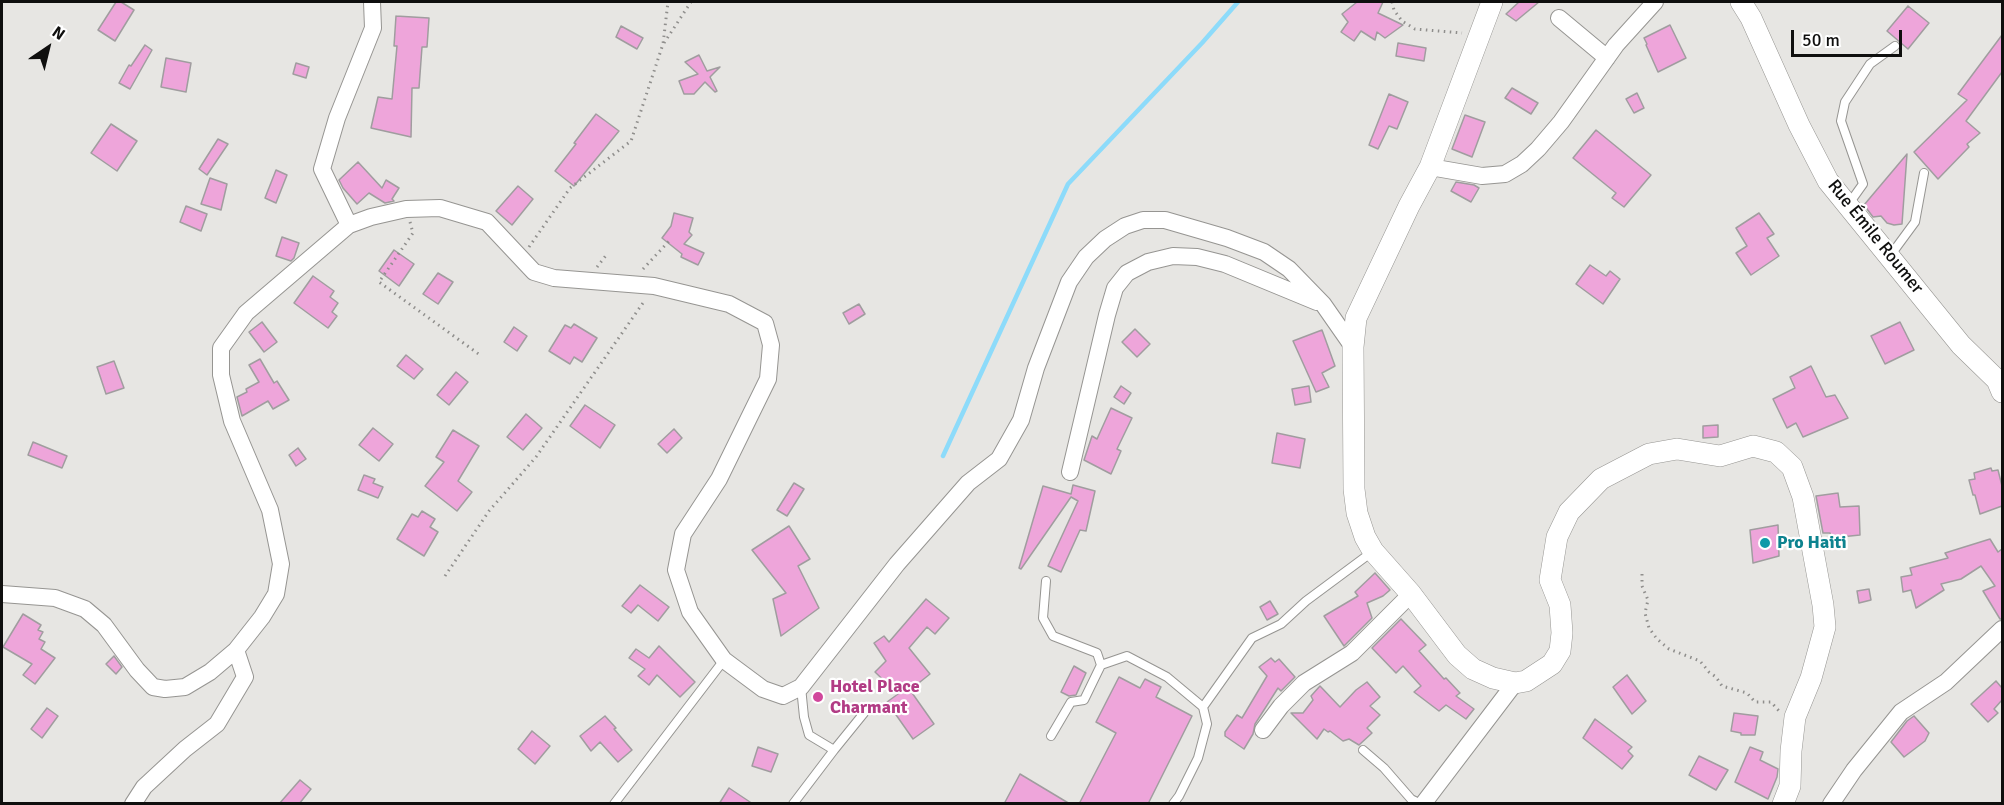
<!DOCTYPE html>
<html>
<head>
<meta charset="utf-8">
<style>
  body { margin:0 }
  #map { position:relative; width:2004px; height:805px; overflow:hidden; background:#e7e6e3; font-family:Signika,sans-serif }
  canvas { display:block }
  .frame { position:absolute; inset:0; border:3px solid #0f0f0e; pointer-events:none }
  .north { position:absolute; left:18px; top:18px; width:60px; height:60px; -webkit-text-stroke:4px #fff; paint-order:stroke; rotate:35deg; font-size:16px; font-weight:700; line-height:24px; text-align:center; color:#0f0f0e }
  .north::after { content:''; display:block; margin:auto; width:21px; height:27px; background:#0f0f0e; clip-path:polygon(50% 0,100% 100%,50% 72%,0 100%) }
  .scale { position:absolute; left:1791px; top:30px; width:111px; height:27px; box-sizing:border-box; border:3px solid #0f0f0e; border-top:0; padding-left:8px; font-size:18px; line-height:21px; white-space:nowrap; color:#0f0f0e; -webkit-text-stroke:4px #fff; paint-order:stroke }
</style>
</head>
<body>
<div id="map">
<canvas width="2004" height="805"></canvas>
<div class="frame"></div>
<div class="north">N</div>
<div class="scale">50 m</div>
</div>
<script>
const c = document.querySelector('canvas').getContext('2d');
c.lineJoin = 'round';
const shape = rows => new Path2D(rows.map(r => 'M' + r).join(''));
function stroke(path, color, width, dash) { c.strokeStyle = color; c.lineWidth = width; c.lineCap = dash ? 'butt' : 'round'; c.setLineDash(dash || []); c.stroke(path); }
function paint(path, color) { c.fillStyle = color; c.fill(path, 'evenodd'); }
function label(font, color, halo, rows, align = 'center') {
  c.font = font + ' Signika,sans-serif'; c.lineWidth = 4.5; c.setLineDash([]); c.textBaseline = 'middle'; c.strokeStyle = halo; c.fillStyle = color; for (const [text, x, y, turn = 0] of rows) {
    c.save(); c.translate(x, y); c.rotate((+turn || 0) * Math.PI / 180); c.textAlign = isNaN(turn) ? turn : align; if (halo) c.strokeText(text, 0, 0); c.fillText(text, 0, 0); c.restore();
  }
}
stroke(shape([
  [943,456,1068,184,1202,43,1238,2]
]), '#8ddbfa', 4.5);
const building = shape([
  [116,2,121,2,134,10,115,41,98,30,116,2],
  [1357,2,1383,2,1378,13,1403,25,1385,38,1377,32,1375,40,1361,31,1354,41,1341,32,1348,22,1342,14,1357,2],
  [1519,2,1539,2,1516,21,1506,14,1519,2],
  [1908,6,1929,23,1908,49,1887,31,1908,6],
  [396,16,429,18,427,47,422,47,419,88,412,88,411,137,371,128,378,97,392,99,397,46,394,46,396,16],
  [1670,25,1686,58,1658,72,1646,45,1647,44,1644,38,1670,25],
  [621,26,643,38,637,49,616,37,621,26],
  [2002,35,2002,72,1966,121,1980,133,1967,144,1969,147,1938,179,1914,152,1967,100,1958,94,2002,35],
  [1398,43,1426,48,1424,61,1396,56,1398,43],
  [145,45,152,50,130,89,119,83,129,65,131,66,145,45],
  [699,55,707,71,720,67,710,77,717,91,715,92,705,82,694,94,684,94,679,81,698,74,685,62,699,55],
  [166,58,191,63,186,92,161,87,166,58],
  [296,63,309,67,306,78,293,74,296,63],
  [1512,88,1538,103,1531,114,1505,98,1512,88],
  [1637,93,1644,108,1634,113,1626,99,1637,93],
  [1389,94,1408,102,1397,129,1389,126,1378,149,1369,145,1389,94],
  [596,114,619,131,574,186,555,171,576,144,574,143,596,114],
  [1465,115,1485,122,1472,157,1452,149,1465,115],
  [111,124,137,141,117,171,91,153,111,124],
  [1596,130,1651,175,1624,207,1612,198,1616,193,1573,158,1596,130],
  [218,139,228,144,207,175,199,169,218,139],
  [1907,154,1902,224,1894,225,1887,223,1881,216,1873,217,1864,205,1907,154],
  [358,162,382,188,386,180,399,188,392,199,394,201,385,203,369,193,357,204,343,188,339,180,358,162],
  [276,170,287,175,276,203,265,198,276,170],
  [210,178,227,184,221,210,201,204,210,178],
  [1456,182,1474,185,1479,188,1471,202,1451,191,1456,182],
  [518,186,533,199,512,225,496,211,518,186],
  [186,206,207,214,201,231,180,222,186,206],
  [674,213,693,218,689,232,692,235,684,244,704,253,698,265,681,257,682,254,662,238,671,226,674,213],
  [1759,213,1774,234,1767,238,1779,256,1751,275,1736,253,1747,246,1736,228,1759,213],
  [282,237,299,243,294,258,291,261,276,256,282,237],
  [394,250,414,264,399,286,379,271,394,250],
  [1590,265,1606,276,1610,271,1620,279,1603,304,1576,284,1590,265],
  [438,273,453,282,438,304,423,294,438,273],
  [313,276,334,291,330,297,338,303,332,312,337,316,328,328,294,303,313,276],
  [859,304,865,314,849,324,843,313,859,304],
  [262,322,277,342,264,352,249,332,262,322],
  [1900,322,1914,350,1885,364,1871,336,1900,322],
  [574,324,597,338,582,362,574,357,570,364,549,351,565,325,571,328,574,324],
  [514,327,527,336,517,351,504,342,514,327],
  [1135,329,1150,344,1137,357,1122,342,1135,329],
  [1322,330,1335,366,1322,373,1329,387,1316,392,1293,341,1322,330],
  [406,355,423,369,414,379,397,366,406,355],
  [260,359,274,383,277,381,289,400,273,409,268,401,242,416,237,397,247,392,246,389,259,382,249,365,260,359],
  [114,361,124,388,106,394,97,367,114,361],
  [1811,366,1826,397,1835,395,1848,418,1803,437,1796,423,1787,428,1773,399,1795,388,1790,377,1811,366],
  [456,372,468,382,449,405,437,395,456,372],
  [1121,386,1131,393,1124,404,1114,397,1121,386],
  [1309,386,1311,402,1295,405,1292,389,1309,386],
  [585,405,615,425,600,448,570,426,585,405],
  [1111,408,1132,418,1117,449,1121,451,1111,474,1084,460,1092,436,1097,439,1111,408],
  [526,414,542,428,523,450,507,437,526,414],
  [1718,425,1718,437,1703,438,1703,426,1718,425],
  [373,428,393,444,379,461,359,445,373,428],
  [674,429,682,438,667,453,658,444,674,429],
  [453,430,479,446,458,481,472,492,457,511,425,486,444,462,436,457,453,430],
  [1277,433,1305,439,1300,468,1272,463,1277,433],
  [33,442,67,456,62,468,28,455,33,442],
  [298,448,306,459,296,466,289,455,298,448],
  [1991,468,1992,471,1998,470,2002,486,2002,506,1980,514,1975,495,1973,495,1969,480,1975,479,1974,473,1991,468],
  [364,475,375,479,373,483,383,487,378,498,358,490,364,475],
  [794,483,804,489,787,516,777,510,794,483],
  [1073,485,1095,491,1086,531,1080,530,1061,572,1048,566,1078,501,1071,497,1021,569,1019,568,1043,486,1071,494,1073,485],
  [1838,493,1840,507,1859,506,1860,535,1831,538,1830,533,1823,533,1816,496,1838,493],
  [422,511,435,519,430,527,438,532,424,556,397,539,412,514,418,517,422,511],
  [1778,525,1779,556,1753,563,1750,530,1778,525],
  [789,526,810,559,798,566,819,608,781,636,773,599,786,593,752,550,789,526],
  [1990,539,1998,552,2002,549,2002,619,2000,619,1983,591,1995,586,1981,566,1961,579,1941,584,1944,590,1916,608,1911,590,1903,592,1901,577,1912,575,1910,568,1948,558,1945,553,1990,539],
  [1375,573,1390,590,1383,596,1367,603,1372,618,1344,646,1324,616,1358,596,1355,592,1375,573],
  [640,585,669,607,658,621,638,605,631,613,622,606,640,585],
  [1869,589,1871,600,1859,603,1857,591,1869,589],
  [926,599,949,618,935,634,927,627,909,648,930,674,910,690,934,724,913,739,887,702,898,694,875,672,886,661,874,643,884,636,889,642,926,599],
  [1270,601,1278,614,1267,620,1260,607,1270,601],
  [23,614,41,625,38,630,43,632,39,639,45,642,41,649,55,658,35,684,23,675,32,664,3,647,23,614],
  [1401,619,1426,645,1419,651,1444,679,1446,678,1460,693,1456,696,1474,709,1466,719,1446,705,1439,711,1414,692,1421,686,1403,666,1396,673,1372,648,1401,619],
  [659,646,695,682,680,697,657,675,649,685,638,676,645,669,629,658,636,649,649,658,659,646],
  [114,656,122,667,116,674,106,664,114,656],
  [1271,658,1275,662,1279,659,1295,677,1281,691,1278,688,1255,724,1253,734,1244,749,1225,736,1225,732,1237,715,1242,718,1267,676,1259,667,1271,658],
  [1074,666,1086,673,1076,695,1069,696,1061,692,1074,666],
  [1627,675,1646,701,1632,714,1613,687,1627,675],
  [1119,677,1140,688,1145,679,1161,687,1156,697,1192,716,1148,804,1079,804,1116,733,1096,722,1119,677],
  [1996,681,2002,688,2002,700,1994,709,1998,713,1988,722,1971,704,1996,681],
  [1367,682,1380,697,1370,706,1380,715,1367,728,1372,733,1359,745,1349,739,1343,741,1330,731,1328,732,1324,729,1317,739,1291,713,1303,713,1313,700,1311,696,1320,686,1340,707,1356,690,1367,682],
  [47,708,58,716,42,738,31,729,47,708],
  [1734,713,1758,716,1755,735,1741,735,1741,733,1731,731,1734,713],
  [605,716,616,728,614,729,632,750,618,762,600,742,591,751,580,736,605,716],
  [1914,716,1929,733,1925,741,1904,757,1891,742,1907,721,1914,716],
  [1595,719,1632,747,1628,751,1633,756,1622,769,1583,738,1595,719],
  [532,731,550,746,535,764,518,749,532,731],
  [758,747,778,754,771,772,752,766,758,747],
  [1750,747,1763,752,1760,760,1778,769,1777,777,1768,799,1735,782,1750,747],
  [1699,756,1728,770,1716,790,1689,775,1699,756],
  [1020,774,1070,804,1004,804,1020,774],
  [300,780,311,789,299,804,279,804,300,780],
  [729,788,753,804,719,804,729,788]
]);
paint(building, '#eea5da');
stroke(building, '#a09d9f', 1.5);
const service = shape([
  [1848,205,1863,184,1841,121,1845,102,1870,64,1895,46],
  [1890,256,1915,222,1924,173],
  [1046,581,1043,618,1053,636,1097,653,1101,665,1084,700,1071,702,1051,736],
  [1101,665,1127,656,1167,677,1203,707],
  [834,750,864,713],
  [1363,750,1384,768,1411,799,1421,804],
  [614,804,724,660],
  [793,804,834,750,809,735,804,717,801,687],
  [1173,804,1179,796,1198,758,1207,724,1203,707,1252,638,1281,624,1306,601,1372,552]
]);
const minor = shape([
  [1559,18,1607,58],
  [1430,167,1482,176,1505,174,1522,164,1538,149,1561,122,1616,45,1655,2],
  [349,225,322,169,337,118,373,28,372,2],
  [1070,472,1107,315,1115,288,1127,273,1148,262,1173,256,1197,257,1225,264,1317,302],
  [2,594,55,598,85,609,104,625,137,670,153,687,165,689,185,687,210,672,236,650,262,617,276,594,281,564,270,510,232,421,221,375,221,348,246,313,349,225,371,217,406,209,440,208,487,222,534,272,554,278,654,286,729,304,765,323,771,345,768,379,719,479,683,534,676,570,690,612,724,660,763,689,783,696,801,687,897,564,968,483,999,459,1021,420,1036,368,1069,282,1086,257,1105,239,1125,226,1143,220,1165,220,1227,238,1264,252,1289,269,1323,304,1353,347],
  [1263,730,1281,706,1304,683,1352,653,1411,594],
  [133,804,144,787,185,749,217,724,245,677,236,650],
  [1423,804,1515,683],
  [1831,804,1854,770,1901,712,1946,682,2002,629]
]);
const tertiary = shape([
  [1492,2,1430,167,1409,206,1356,318,1353,347,1354,489,1357,513,1365,537,1373,551,1411,594,1457,655,1473,669,1493,678,1515,683,1526,681,1552,664,1560,651,1562,633,1560,605,1550,580,1557,537,1569,512,1601,479,1649,454,1677,449,1720,456,1753,446,1776,452,1792,467,1803,497,1823,605,1825,627,1811,678,1795,717,1791,751,1790,786,1783,804],
  [1741,2,1751,18,1799,125,1828,181,1961,345,1997,380,2002,392]
]);
stroke(service, '#969592', 10);
stroke(minor, '#969592', 18);
stroke(tertiary, '#969592', 22);
stroke(shape([
  [1392,2,1394,10,1402,21,1415,29,1462,33],
  [664,43,691,2],
  [410,222,413,233,379,282,480,355],
  [529,247,570,188,631,141,663,44,668,2],
  [597,267,607,254],
  [643,269,671,239],
  [1642,574,1642,586,1648,600,1645,613,1649,628,1657,639,1669,649,1700,661,1709,672,1716,677,1722,686,1747,693,1755,702,1771,702,1780,712],
  [445,576,489,511,536,457,645,300]
]), '#8f8e8c', 3, [1.5, 4.5]);
stroke(service, '#fff', 8);
stroke(minor, '#fff', 16);
stroke(tertiary, '#fff', 21);
for (const [x, y, r, color] of [
  [1765,543,6,"#0f9aa8"],
  [818,697,6,"#d1479c"]
]) { const dot = new Path2D(); dot.arc(x, y, r, 0, 2 * Math.PI); c.fillStyle = color; c.fill(dot); stroke(dot, '#fff', 2); }
label('18px', '#0f0f0e', '#fff', [
  ["Rue Émile Roumer",1875,237,51]
]);
label('bold 18px', '#0d838f', '#fff', [
  ["Pro Haiti",1777,543]
], 'left');
label('bold 18px', '#b23c85', '#fff', [
  ["Hotel Place",830,687],
  ["Charmant",830,708]
], 'left');
</script>
</body>
</html>
